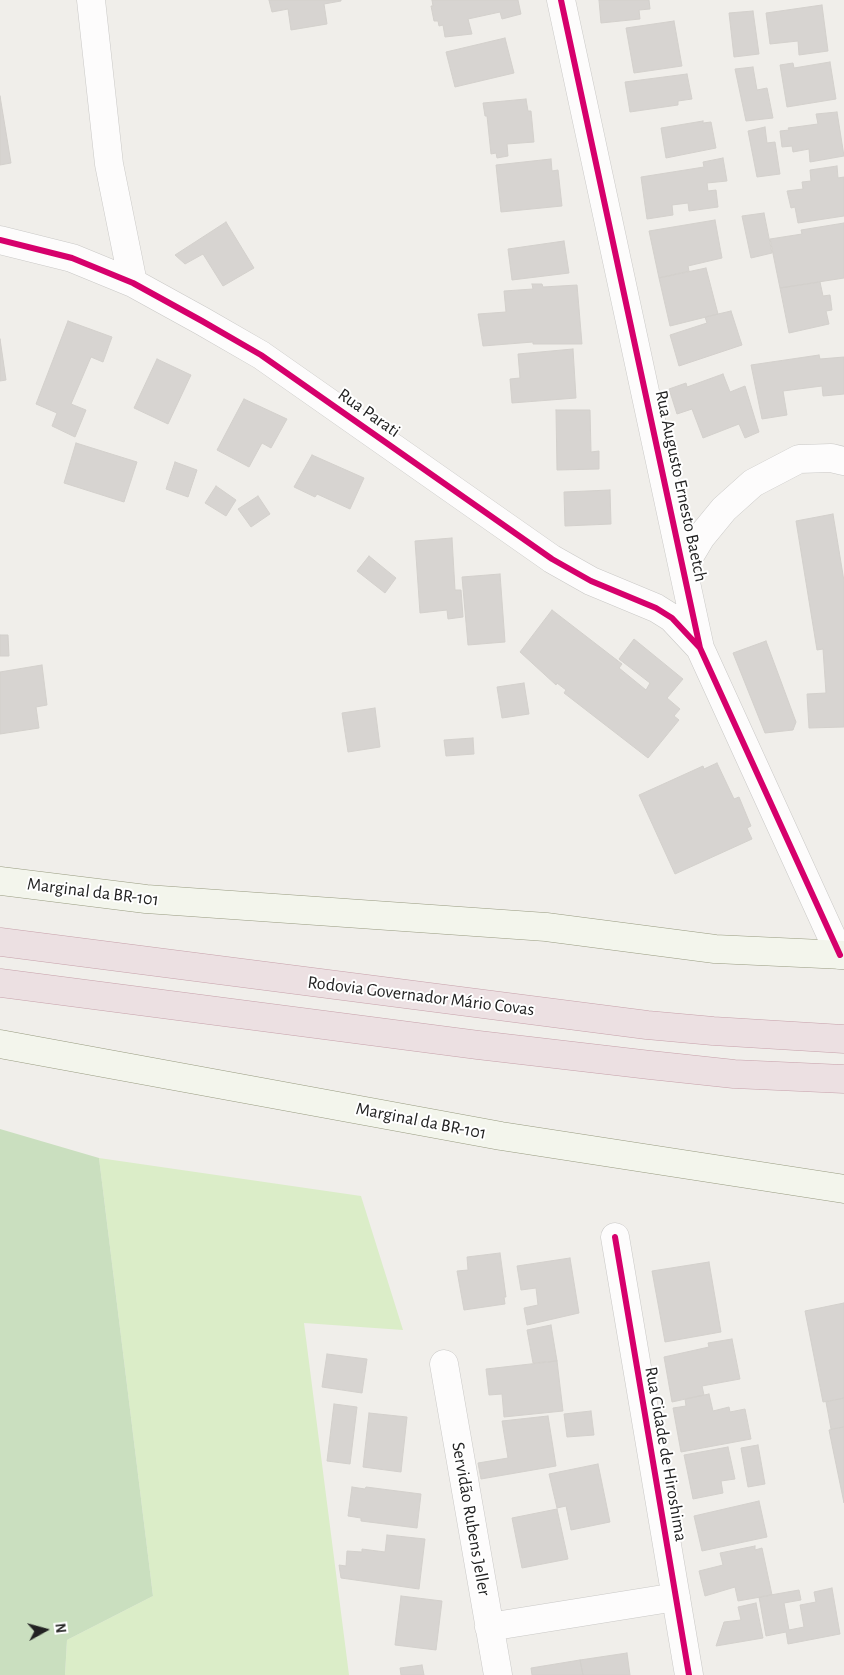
<!DOCTYPE html>
<html>
<head>
<meta charset="utf-8">
<style>
  body { margin:0 }
  #map { position:relative; width:844px; height:1675px; overflow:hidden; background:#f0eeea; font-family:"Alegreya Sans",sans-serif }
  canvas { display:block }
  .north { position:absolute; left:20px; top:1605px; width:50px; height:50px; -webkit-text-stroke:4px #fff; paint-order:stroke; rotate:83deg; font-size:14px; font-weight:700; line-height:20px; text-align:center; color:#222 }
  .north::after { content:''; display:block; margin:auto; width:18px; height:22px; background:#222; clip-path:polygon(50% 0,100% 100%,50% 72%,0 100%) }
</style>
</head>
<body>
<div id="map">
<canvas width="844" height="1675"></canvas>
<div class="north">N</div>
</div>
<script>
const c = document.querySelector('canvas').getContext('2d');
c.lineJoin = 'round';
function paint(path, color) { c.fillStyle = color; c.fill(path, 'evenodd'); }
const shape = rows => new Path2D(rows.map(r => 'M' + r).join(''));
function stroke(path, color, width, dash) { c.strokeStyle = color; c.lineWidth = width; c.lineCap = dash ? 'butt' : 'round'; c.setLineDash(dash || []); c.stroke(path); }
function label(font, color, halo, rows, align = 'center') {
  c.font = font + ' "Alegreya Sans",sans-serif'; c.lineWidth = 4; c.setLineDash([]); c.textBaseline = 'middle'; c.strokeStyle = halo; c.fillStyle = color; for (const [text, x, y, turn = 0] of rows) {
    c.save(); c.translate(x, y); c.rotate((+turn || 0) * Math.PI / 180); c.textAlign = isNaN(turn) ? turn : align; if (halo) c.strokeText(text, 0, 0); c.fillText(text, 0, 0); c.restore();
  }
}
paint(shape([
  [99,1158,361,1196,403,1330,304,1323,349,1675,65,1675,67,1640,153,1596]
]), '#dbedc8');
paint(shape([
  [0,1129,99,1158,153,1596,67,1640,65,1675,0,1675]
]), '#cadfbf');
const building = shape([
  [269,0,341,0,341,1,324,4,327,24,291,30,288,9,272,12,269,0],
  [432,0,518,0,521,14,502,19,500,12,468,19,472,34,445,37,443,25,439,26,438,21,434,21,431,6,433,6,432,0],
  [599,0,649,0,650,9,639,10,640,19,601,23,599,0],
  [822,5,828,51,799,55,798,41,770,44,766,13,822,5],
  [753,11,759,54,734,57,729,13,753,11],
  [674,21,682,66,634,73,626,28,674,21],
  [505,38,514,73,455,87,446,52,505,38],
  [830,62,836,99,787,107,780,65,793,63,794,68,830,62],
  [753,67,757,90,767,88,773,118,746,121,735,69,753,67],
  [687,74,692,99,678,101,678,105,630,112,625,82,687,74],
  [0,96,11,163,0,165,0,96],
  [526,99,528,111,531,111,534,142,507,144,508,156,497,158,496,153,491,154,487,116,485,116,483,103,526,99],
  [837,112,844,156,810,162,809,149,793,152,792,146,782,147,780,131,789,130,788,128,818,124,816,114,837,112],
  [703,121,703,123,711,122,716,148,666,158,661,128,703,121],
  [765,127,767,143,775,142,780,174,757,177,748,131,765,127],
  [723,158,727,181,707,183,708,191,716,190,718,207,689,211,688,203,672,205,673,215,647,219,641,177,704,167,703,162,723,158],
  [551,159,552,171,558,170,562,206,501,212,496,165,551,159],
  [837,166,838,178,844,177,844,216,798,223,795,207,791,208,787,191,803,189,802,182,811,181,810,170,837,166],
  [764,213,772,253,751,258,742,216,764,213],
  [715,220,722,258,688,266,689,271,659,278,649,231,715,220],
  [226,222,254,268,223,286,203,254,185,264,175,255,226,222],
  [844,223,844,278,780,288,770,239,802,234,801,230,844,223],
  [564,241,569,273,512,280,508,249,564,241],
  [706,268,718,314,670,326,659,278,706,268],
  [820,282,823,296,830,295,832,310,826,311,829,324,789,333,780,288,820,282],
  [532,284,542,284,543,287,577,285,582,344,533,344,533,342,483,346,478,314,506,312,504,291,533,289,532,284],
  [731,311,742,345,679,366,670,335,707,323,705,317,731,311],
  [68,321,112,337,103,362,91,357,71,404,86,410,75,437,52,426,57,413,36,404,68,321],
  [0,339,6,380,0,381,0,339],
  [573,349,576,398,512,403,510,379,520,378,518,354,573,349],
  [819,355,820,359,844,357,844,394,823,396,822,386,783,391,787,415,762,419,751,365,819,355],
  [157,359,191,375,168,424,134,408,157,359],
  [723,374,730,392,745,386,759,432,745,438,739,424,703,438,692,409,677,414,669,389,686,383,687,387,723,374],
  [244,399,287,419,271,448,262,443,249,467,217,450,244,399],
  [556,410,590,410,591,452,599,451,599,469,557,470,556,410],
  [76,443,137,462,124,502,64,483,76,443],
  [312,455,364,478,350,509,317,494,315,497,294,487,312,455],
  [175,462,197,470,188,497,166,489,175,462],
  [216,486,236,500,226,516,205,503,216,486],
  [610,490,611,524,565,526,564,492,610,490],
  [258,496,270,514,251,527,238,509,258,496],
  [833,514,844,581,844,727,809,728,807,694,826,693,823,649,817,650,796,521,833,514],
  [452,538,455,590,461,590,463,617,448,619,447,610,420,613,415,541,452,538],
  [369,556,396,578,385,593,357,571,369,556],
  [500,574,505,642,468,645,462,577,500,574],
  [552,610,622,664,619,668,646,690,650,683,619,659,634,639,683,679,667,698,680,709,674,716,679,720,648,758,564,693,566,690,557,683,556,685,520,652,552,610],
  [0,635,8,635,9,656,0,656,0,635],
  [766,641,796,722,793,730,765,733,733,653,766,641],
  [42,665,47,705,36,707,39,728,0,734,0,672,42,665],
  [524,683,529,714,502,718,497,687,524,683],
  [375,708,380,747,348,752,342,713,375,708],
  [473,738,474,754,446,756,444,740,473,738],
  [717,763,734,799,739,797,751,826,747,828,752,839,675,874,639,795,703,766,704,769,717,763],
  [500,1253,506,1297,504,1297,505,1304,464,1310,457,1271,468,1270,467,1257,500,1253],
  [570,1258,579,1313,527,1325,524,1308,538,1305,536,1288,521,1290,517,1266,570,1258],
  [709,1262,721,1332,665,1342,652,1271,709,1262],
  [844,1303,844,1398,823,1402,805,1311,844,1303],
  [551,1325,557,1361,533,1363,527,1330,551,1325],
  [732,1339,740,1379,702,1386,704,1395,672,1402,664,1357,709,1347,708,1343,732,1339],
  [327,1354,367,1359,362,1393,322,1387,327,1354],
  [557,1361,563,1411,504,1417,502,1394,489,1395,486,1369,557,1361],
  [709,1394,713,1411,729,1407,730,1412,745,1409,751,1439,681,1452,673,1408,686,1406,685,1399,709,1394],
  [844,1398,844,1427,831,1429,826,1402,844,1398],
  [334,1404,357,1407,350,1464,327,1461,334,1404],
  [591,1411,594,1435,567,1437,564,1414,591,1411],
  [369,1413,407,1417,401,1472,363,1467,369,1413],
  [548,1416,556,1466,481,1479,478,1463,508,1458,502,1421,548,1416],
  [844,1427,844,1503,829,1430,844,1427],
  [758,1445,765,1484,748,1487,741,1448,758,1445],
  [728,1447,735,1479,721,1481,723,1493,693,1499,684,1455,728,1447],
  [598,1464,610,1522,571,1530,566,1506,557,1508,549,1474,598,1464],
  [352,1487,365,1489,366,1487,421,1494,417,1528,361,1521,361,1518,348,1516,352,1487],
  [759,1501,767,1537,702,1551,694,1516,759,1501],
  [557,1509,568,1559,522,1568,512,1518,557,1509],
  [387,1535,425,1539,419,1589,341,1578,339,1565,346,1566,347,1551,362,1552,362,1549,385,1552,387,1535],
  [755,1546,755,1550,762,1548,772,1595,738,1601,735,1587,705,1596,699,1571,723,1565,720,1553,755,1546],
  [832,1588,840,1634,788,1644,786,1632,766,1636,759,1597,799,1590,801,1600,784,1603,789,1630,804,1627,800,1605,816,1602,814,1592,832,1588],
  [401,1596,442,1601,436,1650,395,1645,401,1596],
  [756,1603,763,1638,716,1646,724,1622,741,1620,738,1607,756,1603],
  [627,1653,630,1675,583,1675,580,1660,627,1653],
  [580,1660,583,1675,532,1675,531,1668,580,1660],
  [422,1665,424,1675,401,1675,400,1668,422,1665]
]);
paint(building, '#d7d4d1');
stroke(building, '#d3d0cc', 1);
const street = shape([
  [91,0,109,164,133,283],
  [561,0,700,648,840,955],
  [0,240,72,258,133,283,202,321,261,355,552,559,591,581,656,608,672,618,700,648],
  [683,567,701,537,724,509,753,483,799,459,831,458,844,461],
  [615,1237,689,1675],
  [444,1364,498,1675],
  [489,1627,676,1597]
]);
const secondary = shape([
  [0,881,146,899,546,927,715,949,844,955],
  [0,1044,501,1136,844,1189]
]);
const highway = shape([
  [0,942,647,1025,713,1031,844,1039],
  [0,983,478,1045,650,1065,734,1074,844,1079]
]);
stroke(street, '#c9c8c6', 29);
stroke(secondary, '#989b80', 29);
stroke(highway, '#c6a0aa', 29);
stroke(street, '#fdfcfc', 28);
stroke(secondary, '#f3f5ec', 28);
stroke(highway, '#ece0e2', 28);
stroke(shape([
  [561,0,700,648,840,955],
  [0,240,72,258,133,283,202,321,261,355,552,559,591,581,656,608,672,618,700,648],
  [615,1237,689,1675]
]), '#d6006c', 6);
label('18px', '#222', '#fff', [
  ["Rua Parati",369,413,35],
  ["Rua Augusto Ernesto Baetch",681,486,78],
  ["Marginal da BR-101",93,892,7],
  ["Rodovia Governador Mário Covas",421,996,7],
  ["Marginal da BR-101",421,1121,11],
  ["Rua Cidade de Hiroshima",666,1454,80],
  ["Servidão Rubens Jeller",471,1519,80]
]);
</script>
</body>
</html>
